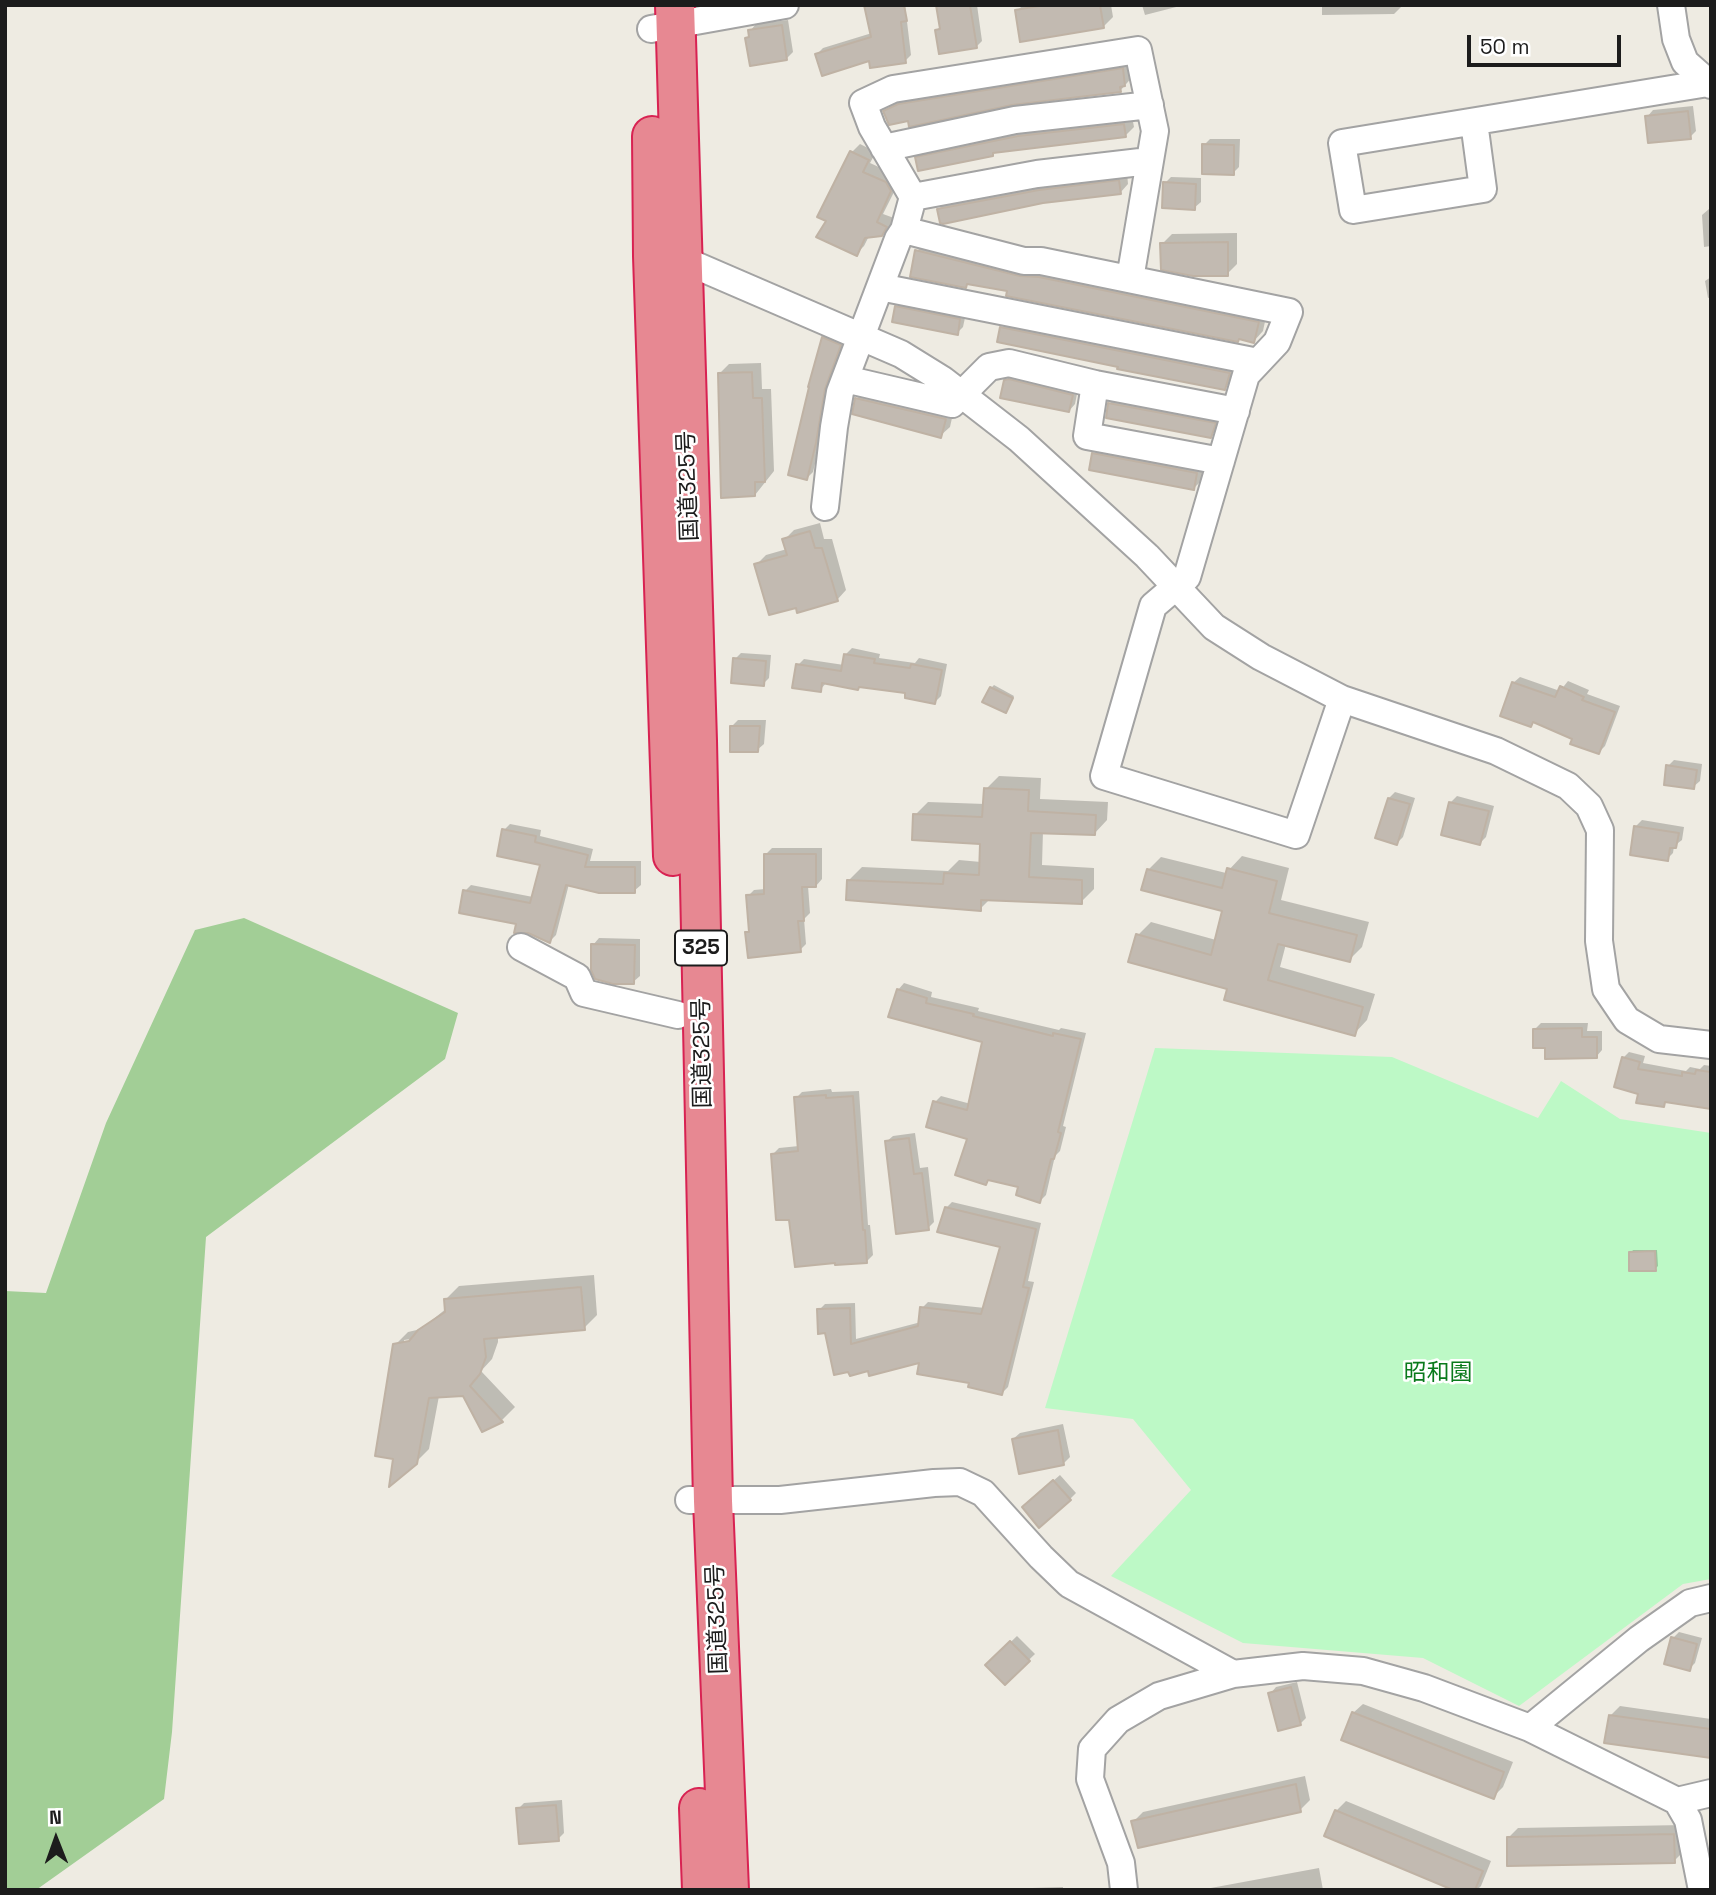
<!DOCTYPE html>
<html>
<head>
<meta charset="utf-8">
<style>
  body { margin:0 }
  #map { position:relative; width:1716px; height:1895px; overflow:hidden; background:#eeebe2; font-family:"Space Grotesk",sans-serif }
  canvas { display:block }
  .frame { position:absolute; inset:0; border:7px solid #1c1c1c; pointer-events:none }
  .north { position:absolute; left:21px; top:1804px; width:70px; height:70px; -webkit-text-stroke:5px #fff; paint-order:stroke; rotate:359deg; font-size:19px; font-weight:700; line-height:28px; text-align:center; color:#1c1c1c }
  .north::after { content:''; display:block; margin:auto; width:24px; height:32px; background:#1c1c1c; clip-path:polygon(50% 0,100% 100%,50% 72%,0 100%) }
  .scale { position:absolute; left:1467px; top:35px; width:154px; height:32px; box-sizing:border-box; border:4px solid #1c1c1c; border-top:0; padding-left:9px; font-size:21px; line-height:24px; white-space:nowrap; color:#1c1c1c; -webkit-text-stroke:5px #fff; paint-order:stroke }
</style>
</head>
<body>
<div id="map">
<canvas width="1716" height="1895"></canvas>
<div class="frame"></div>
<div class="north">N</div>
<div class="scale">50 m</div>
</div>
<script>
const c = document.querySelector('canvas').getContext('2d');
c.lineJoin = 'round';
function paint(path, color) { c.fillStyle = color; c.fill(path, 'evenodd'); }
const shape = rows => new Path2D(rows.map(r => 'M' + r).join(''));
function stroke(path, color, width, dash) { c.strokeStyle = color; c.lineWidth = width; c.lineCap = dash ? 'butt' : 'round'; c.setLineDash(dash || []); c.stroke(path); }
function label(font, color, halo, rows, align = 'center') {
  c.font = font + ' "Space Grotesk","Noto Sans JP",sans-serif'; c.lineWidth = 5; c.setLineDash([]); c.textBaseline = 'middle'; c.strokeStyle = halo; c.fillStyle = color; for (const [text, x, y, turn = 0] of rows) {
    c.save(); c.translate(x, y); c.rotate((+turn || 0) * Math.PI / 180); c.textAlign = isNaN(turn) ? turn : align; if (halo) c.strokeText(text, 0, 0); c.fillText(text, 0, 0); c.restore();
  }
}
paint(shape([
  [244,918,458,1013,445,1059,206,1237,172,1732,164,1799,36,1890,5,1890,5,1291,46,1293,106,1123,195,930]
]), '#a2ce96');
paint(shape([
  [1155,1048,1392,1057,1538,1118,1561,1081,1620,1119,1711,1133,1711,1579,1683,1584,1519,1706,1423,1658,1243,1643,1111,1576,1191,1490,1133,1419,1045,1408]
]), '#bdf9c6');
paint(shape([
  [891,5,905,5,911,55,905,61,817,54,823,48,872,33],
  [938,5,977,5,982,41,976,47,937,30,941,26],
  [1023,5,1111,5,1113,17,1103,27,1017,11],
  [1142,5,1184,5,1145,15],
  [1322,5,1403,5,1394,14,1322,15],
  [788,20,793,52,786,59,747,38,750,35,750,31,756,24],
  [1132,60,1134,75,1120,91,1011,103,909,119,885,111,895,102],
  [1693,106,1696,131,1690,137,1647,117,1653,110],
  [1132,116,1134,127,1125,136,995,151,992,154,917,158,925,150,1027,128],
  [1210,139,1240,139,1239,167,1233,173,1204,145],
  [860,144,876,152,870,163,894,174,899,182,883,214,894,218,890,226,881,234,869,236,864,246,856,254,829,220,852,152],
  [1127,173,1128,184,1120,193,939,209,947,201],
  [1171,177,1201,178,1201,202,1194,208,1165,183],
  [1709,209,1711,209,1711,246,1704,247,1702,215],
  [1237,233,1237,264,1227,274,1162,244,1172,234],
  [927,241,1267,312,1263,331,1254,341,1240,338,1238,340,1009,290,969,282,966,286,917,251],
  [1711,277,1711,297,1708,298,1705,281],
  [903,301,966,313,963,327,957,333,896,307],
  [1010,320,1237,365,1233,380,1225,388,1002,328],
  [830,332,846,339,830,381,822,435,813,472,807,478,824,338],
  [761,363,762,389,771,389,774,471,755,495,719,374,729,364],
  [1012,375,1078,389,1075,404,1069,411,1005,381],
  [866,389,954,409,950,427,940,436,854,413,857,398],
  [1119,394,1224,414,1220,426,1211,436,1110,403],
  [1104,444,1206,463,1203,479,1193,489,1094,454],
  [820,523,824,539,832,539,846,590,837,600,756,565,766,555,787,549,784,540,794,530],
  [852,648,880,654,879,658,915,663,919,658,947,664,941,696,935,702,908,692,827,682,820,690,798,665,804,659,844,665,846,654],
  [741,653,771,655,769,678,763,684,735,659],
  [1520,677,1560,691,1568,681,1589,690,1587,694,1620,706,1605,746,1599,752,1535,721,1530,725,1513,683],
  [994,685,1014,696,1008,708,991,688],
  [738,720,766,720,764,744,757,750,732,726],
  [1674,760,1702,764,1700,781,1693,787,1668,766],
  [999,776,1041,778,1040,799,1108,802,1107,820,1094,834,1043,831,1042,865,1094,868,1094,889,1081,902,990,899,980,909,849,880,862,867,948,871,959,860,981,862,982,842,915,815,928,802,985,804,986,789],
  [1395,792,1415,798,1403,837,1397,843,1389,798],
  [1457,796,1494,806,1486,837,1480,843,1451,802],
  [1642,820,1684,827,1682,840,1674,846,1673,853,1667,859,1636,826],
  [510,824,541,830,540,836,593,849,590,861,641,861,641,885,634,891,569,884,556,935,550,941,465,891,471,885,533,897,542,863,504,830],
  [772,848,822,848,822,879,816,886,808,886,810,913,804,919,806,944,800,950,747,933,750,929,748,896,754,890,765,889,765,855],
  [1242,856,1289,868,1281,900,1369,922,1362,947,1349,960,1286,944,1280,967,1375,994,1367,1020,1354,1034,1229,987,1138,935,1151,922,1216,940,1224,909,1148,870,1161,857,1226,873],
  [599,938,640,939,640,976,633,982,593,945],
  [904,983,932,992,931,997,979,1008,978,1011,1059,1030,1061,1028,1086,1033,1063,1126,1066,1127,1060,1151,1055,1156,1046,1195,1040,1201,1021,1186,990,1179,985,1183,969,1137,935,1102,941,1096,971,1104,984,1041,898,990],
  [1541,1023,1588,1023,1587,1031,1602,1031,1602,1050,1596,1057,1547,1046,1535,1029],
  [1629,1052,1645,1056,1643,1063,1686,1071,1690,1067,1700,1069,1704,1065,1711,1066,1711,1107,1668,1101,1663,1105,1623,1058],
  [831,1089,832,1092,859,1091,868,1225,870,1225,873,1255,867,1261,791,1218,773,1154,779,1148,799,1146,796,1098,802,1092],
  [915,1133,920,1168,928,1167,934,1222,928,1228,886,1142,893,1136],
  [952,1202,1041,1223,1028,1281,1034,1282,1008,1387,1001,1394,921,1360,869,1369,826,1331,819,1310,825,1304,855,1303,856,1339,921,1322,922,1308,928,1302,985,1308,1002,1246,946,1208],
  [1633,1250,1657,1250,1658,1266,1655,1269,1631,1253],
  [594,1275,597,1315,584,1328,498,1336,498,1342,492,1359,481,1371,515,1407,502,1420,483,1430,464,1395,439,1396,429,1449,416,1462,395,1457,395,1345,408,1332,421,1329,447,1308,446,1299,459,1286],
  [418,1338,404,1344,404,1340],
  [1063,1424,1070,1457,1064,1463,1013,1439,1020,1433],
  [1060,1475,1076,1493,1070,1499,1030,1501],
  [1679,1632,1702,1638,1695,1663,1689,1669,1673,1638],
  [1017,1636,1035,1654,1005,1683,987,1665],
  [1297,1682,1306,1718,1300,1724,1270,1694,1276,1687],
  [1363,1704,1513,1762,1503,1787,1493,1797,1353,1713],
  [1620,1706,1711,1719,1711,1756,1610,1716],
  [1305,1776,1310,1800,1300,1810,1133,1822,1143,1812],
  [562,1800,564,1833,558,1839,518,1809,524,1803],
  [1346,1801,1491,1861,1481,1886,1477,1890,1457,1890,1326,1835,1336,1811],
  [1683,1825,1684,1851,1674,1861,1508,1838,1518,1828],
  [1319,1868,1323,1890,1200,1890],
  [1063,1887,1063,1890,1029,1890,1032,1888]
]), '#0003');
const building = shape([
  [864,5,904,5,907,21,901,22,906,63,870,68,869,61,822,76,815,54,871,37,864,5],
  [936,5,970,5,977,48,939,54,935,30,940,29,936,5],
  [1045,5,1100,5,1104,28,1020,42,1015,10,1045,5],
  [782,25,787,60,750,66,745,38,749,37,748,30,782,25],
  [1123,68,1125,86,1120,87,1121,92,1012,105,909,127,908,121,889,125,883,111,898,104,1123,68],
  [1688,111,1691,139,1648,143,1645,116,1688,111],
  [1124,124,1126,137,993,153,993,156,918,171,915,157,1018,136,1124,124],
  [1202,144,1234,145,1234,175,1202,174,1202,144],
  [850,151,869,160,863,172,886,182,891,191,877,222,887,227,882,236,865,238,857,256,816,237,826,221,817,217,850,151],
  [1119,180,1121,194,1043,203,943,224,940,223,937,209,1039,190,1119,180],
  [1163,182,1196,184,1195,210,1162,208,1163,182],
  [1228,242,1228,276,1193,276,1161,270,1160,243,1228,242],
  [915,250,1020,276,1039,277,1259,322,1254,343,1239,339,1238,342,1006,296,1007,291,967,284,966,288,910,277,915,250],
  [895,306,960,319,958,335,892,322,895,306],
  [1000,327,1230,373,1225,390,1117,369,1118,367,997,342,1000,327],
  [822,337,841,345,825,389,816,443,807,480,788,475,809,387,808,387,822,337],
  [752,372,753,398,762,398,765,482,755,482,755,496,721,498,718,373,752,372],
  [1009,379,1073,395,1069,412,1000,398,1004,380,1009,379],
  [855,398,946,419,941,438,852,414,855,398],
  [1108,403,1216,423,1211,438,1106,418,1108,403],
  [1092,453,1197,473,1194,490,1089,470,1092,453],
  [810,531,815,548,822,548,838,601,797,613,796,608,769,615,754,564,787,555,782,539,810,531],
  [844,654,875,659,874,663,910,668,911,664,942,670,935,704,905,698,905,693,859,687,858,690,822,683,821,692,792,688,796,664,841,671,844,654],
  [733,658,766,661,764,686,731,683,733,658],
  [1512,682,1555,697,1560,686,1584,697,1582,700,1615,712,1599,754,1570,744,1572,739,1533,722,1531,727,1500,716,1512,682],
  [990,687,1013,698,1006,713,982,702,990,687],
  [730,726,760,726,758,752,730,752,730,726],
  [1666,765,1697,770,1694,789,1664,785,1666,765],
  [984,788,1029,790,1028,811,1096,815,1095,835,1031,833,1029,877,1082,880,1082,904,981,900,981,911,846,900,847,880,943,884,944,873,979,875,980,844,912,840,913,814,982,817,984,788],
  [1388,798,1410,804,1397,845,1375,838,1388,798],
  [1449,802,1489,811,1480,845,1441,835,1449,802],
  [1634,826,1679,833,1676,848,1670,848,1668,861,1630,855,1634,826],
  [502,829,536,836,535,842,588,855,585,867,635,867,635,893,599,893,566,885,550,943,528,933,514,933,516,924,459,913,463,890,530,903,540,865,497,856,502,829],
  [764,854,816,854,816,887,802,887,804,921,798,921,801,952,748,958,745,932,749,932,746,895,764,894,764,854],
  [1227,868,1277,881,1269,913,1357,935,1350,962,1278,944,1268,980,1363,1007,1355,1036,1224,1000,1227,989,1128,962,1136,934,1211,955,1222,911,1141,890,1147,869,1222,888,1227,868],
  [591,944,635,945,634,984,613,984,595,979,591,970,591,944],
  [897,989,927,998,926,1003,974,1014,973,1016,1053,1036,1053,1033,1081,1039,1058,1132,1061,1133,1054,1159,1051,1159,1040,1203,1016,1195,1018,1187,988,1180,986,1185,955,1175,967,1139,926,1127,933,1101,967,1110,982,1042,888,1017,897,989],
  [1582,1028,1582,1037,1597,1037,1597,1058,1545,1059,1545,1048,1533,1048,1533,1029,1582,1028],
  [1622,1057,1640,1062,1638,1069,1682,1076,1682,1072,1695,1074,1696,1070,1711,1072,1711,1109,1665,1102,1664,1107,1636,1103,1638,1094,1614,1087,1622,1057],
  [826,1095,826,1098,853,1096,863,1230,865,1230,867,1263,835,1265,835,1263,795,1267,789,1220,776,1220,771,1154,798,1151,794,1097,826,1095],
  [909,1138,914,1174,922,1173,929,1230,896,1234,885,1141,909,1138],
  [945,1207,1036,1229,1023,1287,1029,1288,1002,1395,968,1387,969,1383,917,1374,919,1363,869,1376,868,1371,850,1376,848,1372,834,1375,825,1333,818,1334,817,1309,850,1308,851,1344,918,1326,920,1307,981,1314,1000,1247,937,1232,945,1207],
  [1655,1251,1656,1271,1629,1271,1629,1252,1655,1251],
  [581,1287,585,1330,484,1339,486,1357,480,1374,470,1386,503,1422,482,1432,463,1396,429,1398,417,1464,389,1487,393,1459,375,1456,393,1344,409,1341,418,1330,445,1312,444,1299,581,1287],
  [1058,1430,1064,1465,1019,1474,1012,1439,1058,1430],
  [1053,1480,1071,1500,1039,1528,1022,1507,1053,1480],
  [1671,1637,1697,1644,1690,1671,1664,1664,1671,1637],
  [1010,1641,1030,1661,1005,1685,985,1665,1010,1641],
  [1291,1687,1301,1725,1278,1731,1268,1693,1291,1687],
  [1352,1712,1504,1772,1494,1799,1341,1740,1352,1712],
  [1609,1715,1711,1729,1711,1758,1604,1743,1609,1715],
  [1296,1784,1301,1812,1138,1848,1131,1821,1296,1784],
  [556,1805,559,1841,519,1844,516,1808,556,1805],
  [1335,1810,1483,1871,1475,1890,1453,1890,1324,1836,1335,1810],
  [1674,1834,1675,1863,1507,1866,1507,1837,1674,1834]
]);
paint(building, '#c2bab1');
stroke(building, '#bfb2a4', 2);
const minor = shape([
  [1671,5,1676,39,1685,62,1711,85],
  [651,29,785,5],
  [1474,122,1483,189,1353,210,1342,143,1708,83],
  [884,148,1015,120,1150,105],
  [913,197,1037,174,1149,161],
  [904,230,1024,261,1041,261,1289,312,1277,342,1246,375,1187,577,1153,606,1104,776,1296,835,1342,699],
  [671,257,681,259,901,354,943,380,1019,439,1147,556,1214,627,1261,657,1342,699,1496,751,1568,786,1589,806,1600,830,1599,941,1606,989,1627,1020,1659,1039,1711,1045],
  [880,287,1258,362],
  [845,379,952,404,989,367,1009,363,1095,384,1087,436,1221,461],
  [1095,384,1236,411],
  [825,507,834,427,840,392,898,239,904,230,913,197,872,127,863,103,893,89,1138,50,1155,131,1130,279],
  [521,947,577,977,584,993,678,1015],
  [689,1500,780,1500,934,1483,960,1482,983,1493,1041,1557,1069,1584,1233,1674],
  [1530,1728,1639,1639,1690,1603,1711,1598],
  [1677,1801,1711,1793],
  [1124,1890,1121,1863,1090,1779,1092,1749,1118,1720,1159,1696,1233,1674,1303,1666,1363,1671,1424,1688,1530,1728,1677,1801,1688,1820,1702,1890]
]);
const highway = shape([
  [675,5,697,741,713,1501,729,1890],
  [652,136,653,256,673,856],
  [699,1808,702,1890]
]);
stroke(minor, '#a3a3a3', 30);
stroke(highway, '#d82252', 42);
stroke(minor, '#fff', 26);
stroke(highway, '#e78892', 38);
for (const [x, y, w] of [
  [701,948,52]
]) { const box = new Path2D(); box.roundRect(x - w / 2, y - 17.5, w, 35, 5); c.fillStyle = '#fff'; c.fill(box); stroke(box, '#1c1c1c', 2); }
label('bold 21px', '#1c1c1c', null, [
  ["325",701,948]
]);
label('23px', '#1c1c1c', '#fff', [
  ["国道325号",689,486,-92],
  ["国道325号",703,1053,-91],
  ["国道325号",718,1619,-92]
]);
label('23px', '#0a7a1c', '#fff', [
  ["昭和園",1438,1374]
]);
</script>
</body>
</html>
